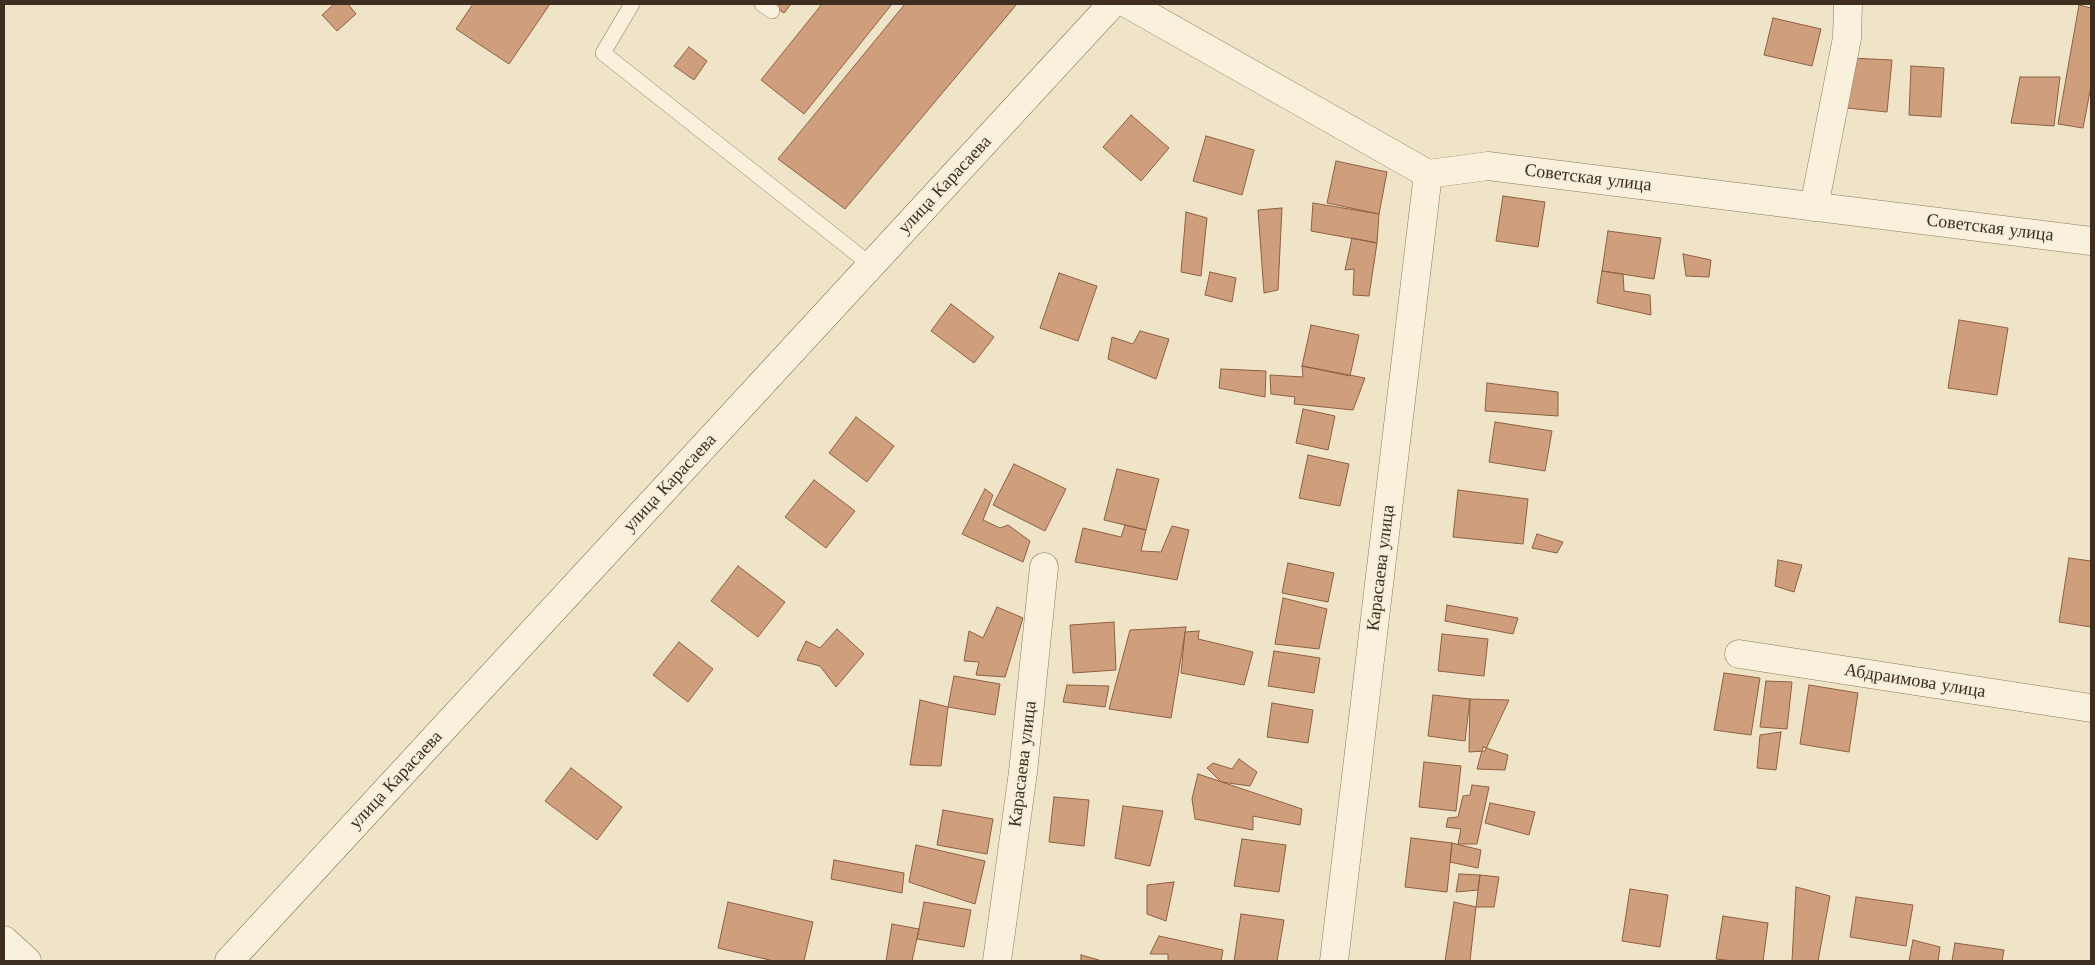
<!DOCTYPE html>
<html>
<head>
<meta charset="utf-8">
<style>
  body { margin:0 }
  #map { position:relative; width:2095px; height:965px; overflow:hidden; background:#f0e4c8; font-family:"Libre Baskerville",serif }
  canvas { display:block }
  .frame { position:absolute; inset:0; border:5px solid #3d2e20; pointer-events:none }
</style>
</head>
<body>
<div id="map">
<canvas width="2095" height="965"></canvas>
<div class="frame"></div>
</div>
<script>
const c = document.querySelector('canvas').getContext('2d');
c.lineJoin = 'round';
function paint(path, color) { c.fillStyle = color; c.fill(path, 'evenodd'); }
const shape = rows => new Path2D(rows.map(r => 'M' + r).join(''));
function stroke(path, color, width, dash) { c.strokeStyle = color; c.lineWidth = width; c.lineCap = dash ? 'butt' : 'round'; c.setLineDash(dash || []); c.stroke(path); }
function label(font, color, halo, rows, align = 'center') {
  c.font = font + ' "Libre Baskerville",serif'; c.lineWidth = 4; c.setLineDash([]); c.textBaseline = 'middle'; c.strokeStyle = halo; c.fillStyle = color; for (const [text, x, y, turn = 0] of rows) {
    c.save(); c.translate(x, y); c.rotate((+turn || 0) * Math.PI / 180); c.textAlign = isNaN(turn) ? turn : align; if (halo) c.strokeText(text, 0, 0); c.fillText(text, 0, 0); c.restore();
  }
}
const building = shape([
  [334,4,348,4,356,14,337,31,322,15,334,4],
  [473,4,550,4,509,64,456,29,473,4],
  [770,4,791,4,784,13,770,4],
  [822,4,892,4,804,114,761,80,822,4],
  [905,4,1017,4,845,209,778,159,905,4],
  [2079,5,2091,8,2091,86,2083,128,2058,124,2079,5],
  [1773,18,1821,29,1812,66,1764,55,1773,18],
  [689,47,707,61,694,80,674,66,689,47],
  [1851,58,1892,60,1887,112,1847,108,1851,58],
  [1911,66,1944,68,1941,117,1909,115,1911,66],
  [2020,77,2060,77,2054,126,2011,123,2020,77],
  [1131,115,1169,148,1141,181,1103,147,1131,115],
  [1206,136,1254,150,1242,195,1193,181,1206,136],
  [1336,161,1387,172,1379,214,1327,203,1336,161],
  [1503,196,1545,202,1538,247,1496,241,1503,196],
  [1313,203,1379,214,1377,243,1311,231,1313,203],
  [1282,208,1278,290,1264,293,1258,210,1282,208],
  [1186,212,1207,218,1201,276,1181,272,1186,212],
  [1608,231,1661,238,1654,279,1602,271,1608,231],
  [1352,238,1377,243,1369,296,1353,295,1354,269,1345,270,1352,238],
  [1683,254,1711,260,1709,277,1686,276,1683,254],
  [1602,271,1623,274,1624,291,1650,295,1651,315,1597,303,1602,271],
  [1210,272,1236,278,1232,302,1205,295,1210,272],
  [1059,273,1097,286,1078,341,1040,328,1059,273],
  [951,304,994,337,974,363,931,331,951,304],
  [1959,320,2008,328,1997,395,1948,388,1959,320],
  [1311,325,1359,335,1350,376,1302,366,1311,325],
  [1140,331,1169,339,1156,379,1108,359,1112,337,1133,344,1140,331],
  [1302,366,1365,378,1353,410,1294,404,1295,397,1271,394,1270,375,1303,377,1302,366],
  [1221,369,1266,371,1265,397,1219,388,1221,369],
  [1487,383,1558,392,1558,416,1485,411,1487,383],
  [1303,409,1335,416,1328,450,1296,443,1303,409],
  [856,417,894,446,867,482,829,453,856,417],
  [1495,422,1552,431,1545,471,1489,462,1495,422],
  [1308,455,1349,464,1340,506,1299,498,1308,455],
  [1014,464,1066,489,1045,531,993,505,1014,464],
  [1117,469,1159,479,1146,530,1104,520,1117,469],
  [814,480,855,511,826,548,785,517,814,480],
  [985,489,993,495,983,520,1000,528,1008,525,1030,541,1023,562,962,534,985,489],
  [1458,490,1528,499,1523,544,1453,537,1458,490],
  [1125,525,1146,530,1141,551,1161,552,1172,526,1189,530,1177,580,1075,562,1083,528,1121,537,1125,525],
  [1537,534,1563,542,1557,553,1532,548,1537,534],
  [2069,558,2091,561,2091,627,2059,622,2069,558],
  [1778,560,1802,565,1794,592,1775,586,1778,560],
  [1288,563,1334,573,1328,602,1282,593,1288,563],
  [738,566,785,602,758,637,711,601,738,566],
  [1283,598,1327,609,1319,649,1275,644,1283,598],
  [1447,605,1518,618,1513,634,1445,621,1447,605],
  [997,607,1023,618,1005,677,976,675,979,662,964,661,969,631,983,638,997,607],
  [1114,622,1116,670,1073,673,1070,625,1114,622],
  [1186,627,1171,718,1109,709,1130,630,1186,627],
  [837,629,864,654,836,687,820,666,797,660,806,641,820,648,837,629],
  [1199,631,1198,639,1253,652,1244,685,1181,673,1185,632,1199,631],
  [1442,634,1488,639,1484,676,1438,671,1442,634],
  [679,642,713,669,688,702,653,675,679,642],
  [1274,651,1320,658,1314,693,1268,686,1274,651],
  [1724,673,1760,678,1751,735,1714,730,1724,673],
  [954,676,1000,684,995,715,948,707,954,676],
  [1766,681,1792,682,1787,729,1760,727,1766,681],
  [1067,685,1109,686,1105,707,1063,702,1067,685],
  [1809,685,1858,693,1849,752,1800,744,1809,685],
  [1433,695,1470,699,1465,741,1428,736,1433,695],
  [1470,699,1509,700,1485,751,1469,752,1470,699],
  [920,700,948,707,941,766,910,765,920,700],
  [1272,703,1313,710,1308,743,1267,737,1272,703],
  [1781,732,1776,770,1757,768,1760,735,1781,732],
  [1483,747,1508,755,1505,770,1477,769,1483,747],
  [1239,759,1257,772,1250,786,1221,782,1207,768,1213,763,1232,769,1239,759],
  [1424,762,1461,766,1456,811,1419,807,1424,762],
  [571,768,622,807,597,840,545,801,571,768],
  [1198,774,1302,809,1300,825,1253,816,1253,830,1195,819,1192,799,1198,774],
  [1472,785,1489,787,1477,844,1458,844,1461,829,1446,827,1448,818,1458,817,1463,796,1470,795,1472,785],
  [1054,797,1089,800,1084,846,1049,842,1054,797],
  [1490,803,1535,812,1529,835,1485,823,1490,803],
  [1123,806,1163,811,1150,866,1115,858,1123,806],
  [943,810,993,819,987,854,937,845,943,810],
  [1411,838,1452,843,1447,892,1405,887,1411,838],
  [1242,839,1286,845,1279,892,1234,886,1242,839],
  [1452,843,1481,850,1478,868,1450,862,1452,843],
  [916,845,985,861,975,904,909,882,916,845],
  [834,860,904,873,902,893,831,879,834,860],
  [1459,874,1480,875,1478,890,1456,892,1459,874],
  [1480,875,1499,877,1494,907,1476,907,1480,875],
  [1174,882,1166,921,1147,914,1147,885,1174,882],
  [1796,887,1830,896,1818,961,1792,961,1796,887],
  [1630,889,1668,895,1660,947,1622,941,1630,889],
  [1856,897,1913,905,1906,946,1850,937,1856,897],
  [728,902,813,922,804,961,774,961,718,948,728,902],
  [924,902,971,910,964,947,917,939,924,902],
  [1454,902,1476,907,1470,961,1445,961,1454,902],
  [1241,914,1284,920,1277,961,1234,961,1241,914],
  [1723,916,1768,923,1763,961,1734,961,1716,959,1723,916],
  [892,924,919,929,912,961,886,961,892,924],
  [1159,936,1223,950,1221,961,1168,961,1168,954,1150,954,1159,936],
  [1913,940,1940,947,1938,961,1909,961,1913,940],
  [1955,943,2004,950,2002,961,1952,961,1955,943],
  [1081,955,1099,960,1099,961,1081,961,1081,955]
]);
paint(building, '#cf9f7d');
stroke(building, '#8d5f41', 1);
const lane = shape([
  [632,4,603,53,871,265],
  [762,4,772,11]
]);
const street = shape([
  [1128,4,1428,174,1488,166,2091,241],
  [1814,207,1847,38,1848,4],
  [1739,654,2091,708],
  [4,940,27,961],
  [997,961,1023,772,1044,567],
  [1334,961,1428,174]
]);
const secondary = shape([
  [229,961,1112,4]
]);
stroke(lane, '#8d765c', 16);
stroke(street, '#8d765c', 29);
stroke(secondary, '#6f573f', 29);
stroke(lane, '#faf1dc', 15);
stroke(street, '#faf1dc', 28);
stroke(secondary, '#faf1dc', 28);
label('18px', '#3d2e20', '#f7eed8', [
  ["Советская улица",1588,178,7],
  ["улица Карасаева",945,185,-47],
  ["Советская улица",1990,228,7],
  ["улица Карасаева",670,483,-47],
  ["Карасаева улица",1381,568,-83],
  ["Абдраимова улица",1915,681,9],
  ["Карасаева улица",1023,764,-83],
  ["улица Карасаева",396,780,-47]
]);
</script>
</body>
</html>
